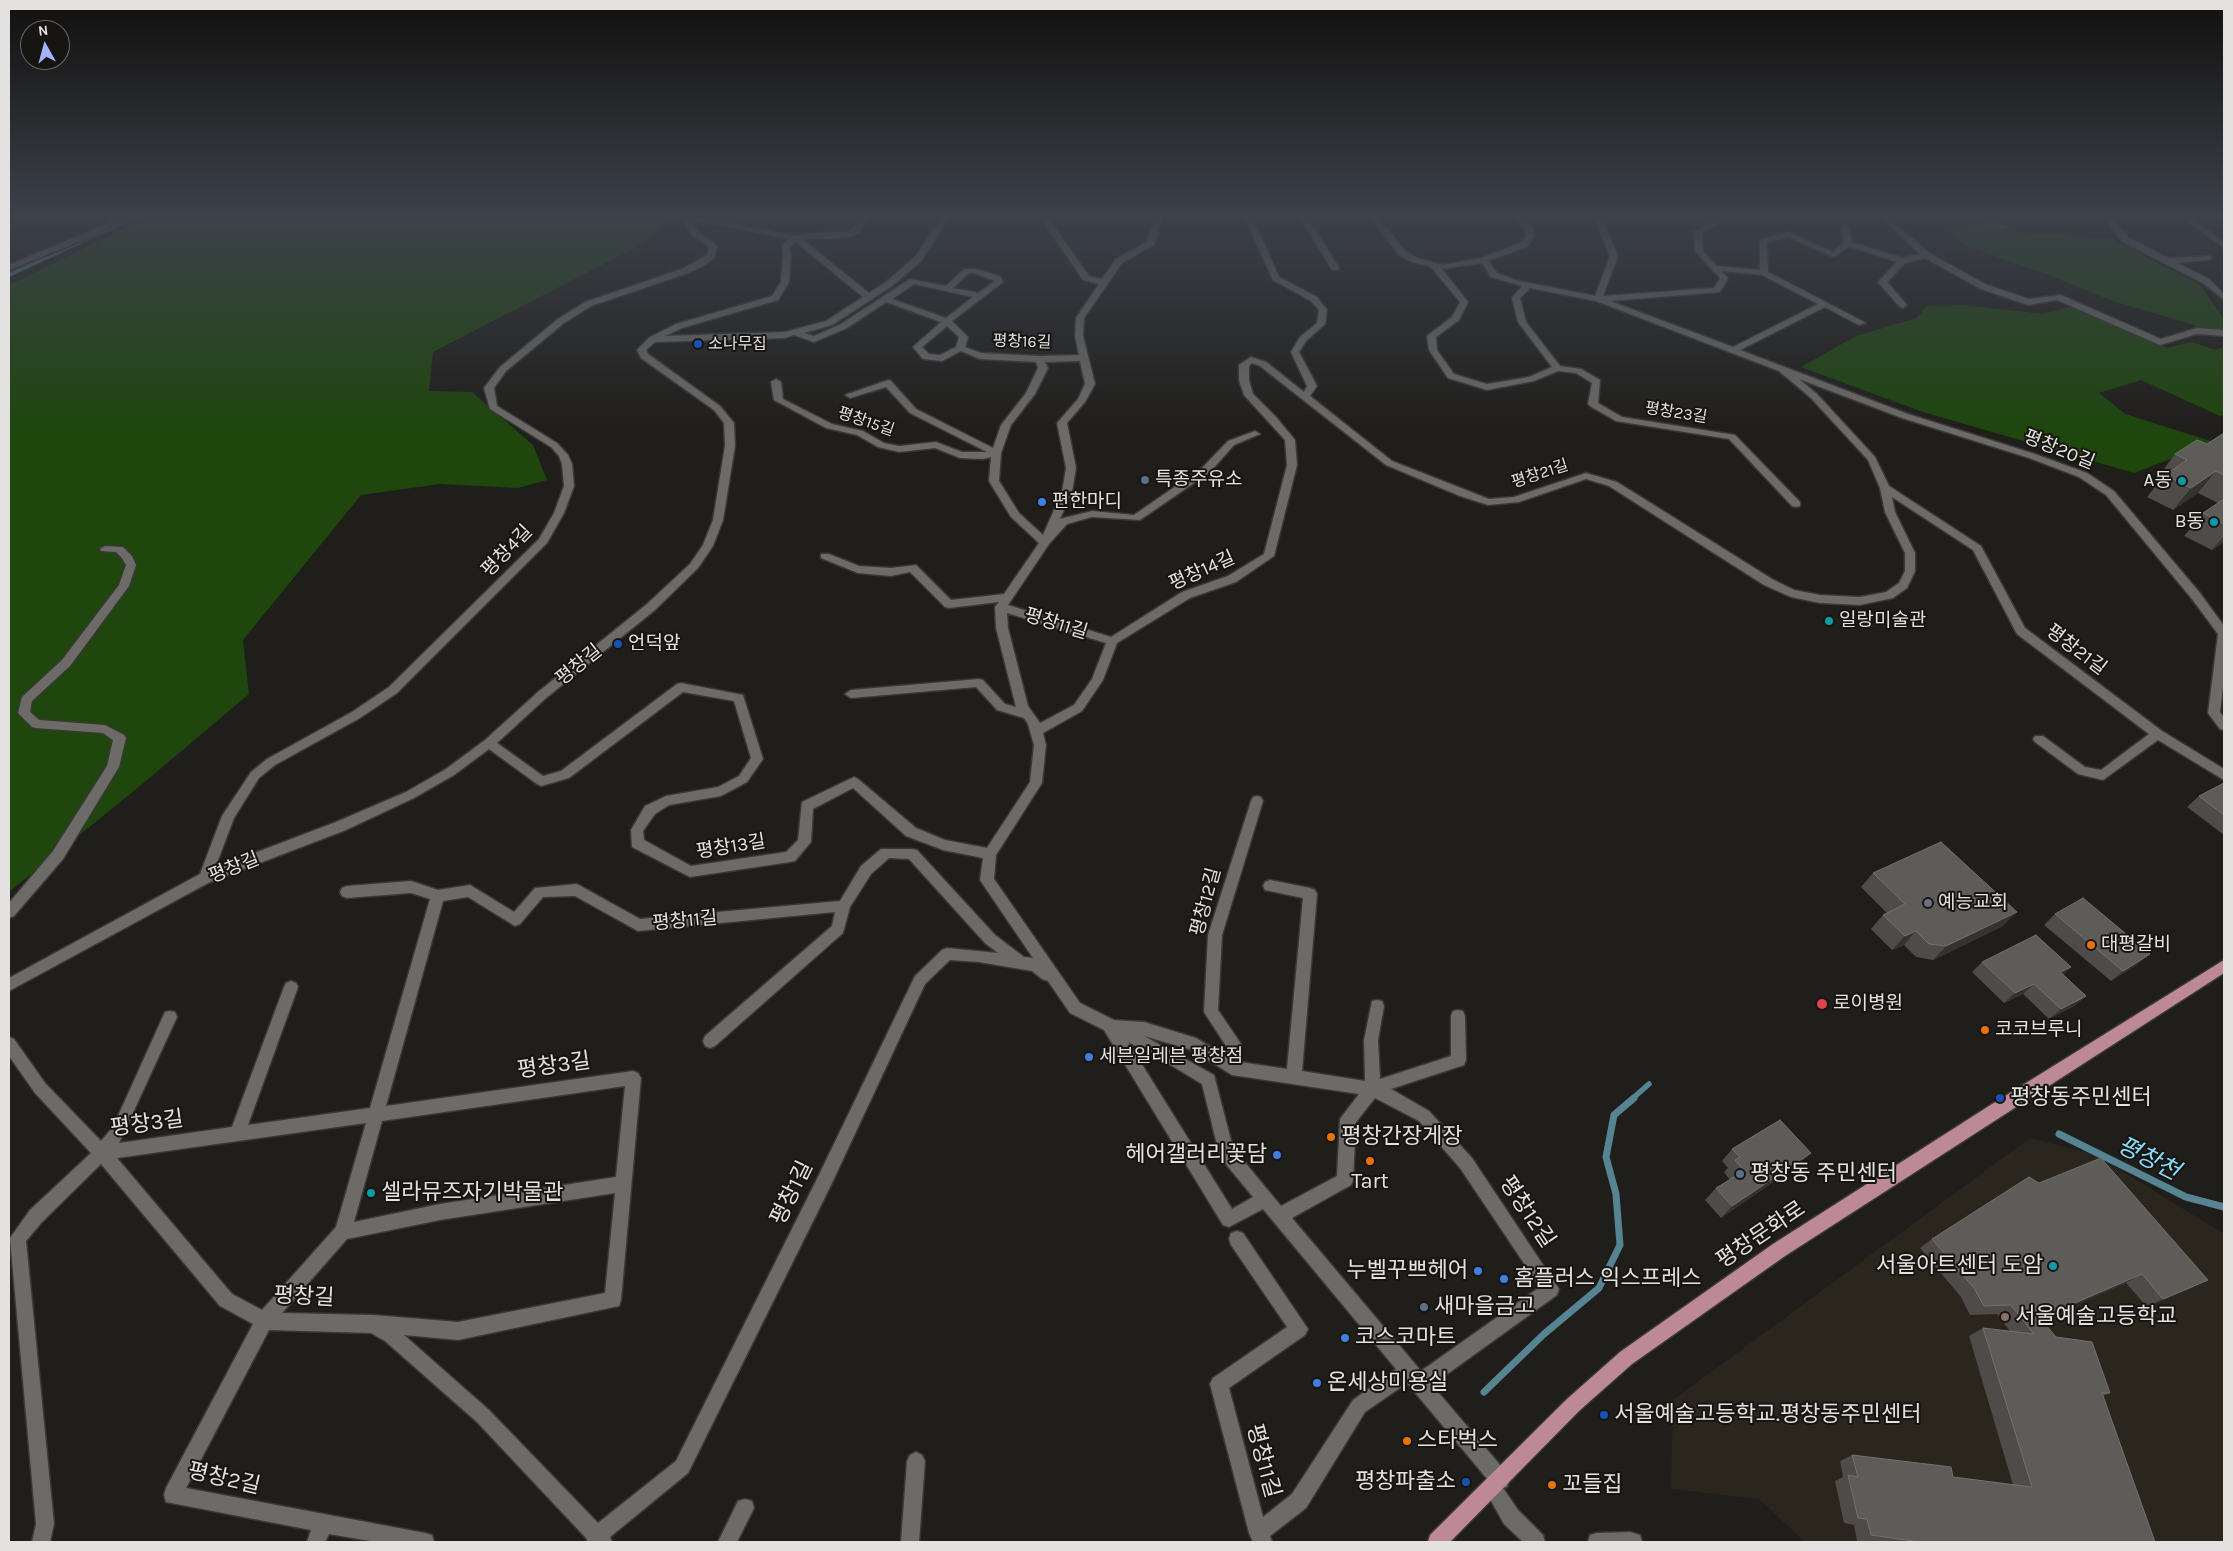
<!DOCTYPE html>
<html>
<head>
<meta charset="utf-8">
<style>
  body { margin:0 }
  #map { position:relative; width:2233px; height:1551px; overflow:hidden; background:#201e1b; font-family:Karla,sans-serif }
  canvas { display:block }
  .frame { position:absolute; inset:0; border:10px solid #e3e2e0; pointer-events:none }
  .north { position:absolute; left:20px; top:20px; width:50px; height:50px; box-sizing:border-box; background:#161512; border:1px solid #686764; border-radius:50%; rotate:353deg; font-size:14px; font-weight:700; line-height:20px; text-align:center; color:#e3e2e0 }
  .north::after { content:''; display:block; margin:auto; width:18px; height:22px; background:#a7b1fc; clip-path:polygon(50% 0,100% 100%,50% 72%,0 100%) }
</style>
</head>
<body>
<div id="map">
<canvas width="2233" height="1551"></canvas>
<div class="frame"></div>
<div class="north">N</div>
</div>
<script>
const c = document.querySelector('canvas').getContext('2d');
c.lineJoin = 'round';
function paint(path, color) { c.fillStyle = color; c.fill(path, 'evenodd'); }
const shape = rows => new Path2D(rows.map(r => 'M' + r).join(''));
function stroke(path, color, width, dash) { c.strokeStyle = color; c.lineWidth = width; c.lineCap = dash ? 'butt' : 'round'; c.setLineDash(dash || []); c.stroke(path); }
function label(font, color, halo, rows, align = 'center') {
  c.font = font + ' Karla,"Noto Sans KR",sans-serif'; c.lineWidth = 4; c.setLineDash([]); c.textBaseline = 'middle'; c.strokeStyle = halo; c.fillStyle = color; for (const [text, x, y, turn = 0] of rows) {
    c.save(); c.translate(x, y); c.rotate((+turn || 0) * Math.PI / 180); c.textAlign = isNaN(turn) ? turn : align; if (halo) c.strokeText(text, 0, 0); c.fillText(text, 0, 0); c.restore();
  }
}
paint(shape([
  [2030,1138,2096,1155,2224,1234,2224,1542,1805,1542,1759,1499,1671,1489,1673,1400]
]), '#2a251d');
paint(shape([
  [150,216,679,216,671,220,633,249,433,352,429,391,472,392,533,445,547,480,518,488,440,484,361,495,243,640,249,694,140,786,9,892,9,285],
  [1977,223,2029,234,2063,234,2112,239,2200,285,2224,319,2224,338,2194,325,2113,301,2046,274,1966,246,1947,230],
  [1965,305,2043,314,2077,305,2167,348,2192,342,2215,350,2224,347,2224,415,2220,416,2141,380,2099,393,2125,414,2214,442,2134,473,1923,412,1801,367,1856,336,1917,318,1927,306]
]), '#1e460d');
stroke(shape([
  [9,275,137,216]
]), '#568493', 4);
stroke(shape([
  [1632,1099,1649,1084]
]), '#568493', 5.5);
stroke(shape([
  [2059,1134,2186,1197,2224,1207],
  [1484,1392,1544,1334,1599,1288,1620,1245,1616,1194,1606,1157,1614,1115,1634,1098]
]), '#568493', 7);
const street = shape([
  [119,216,128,216,94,236,9,270,9,265,88,232,119,216],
  [689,216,796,236,809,233,848,232,853,228,861,216,869,216,859,232,853,236,837,238,802,239,869,293,886,282,916,256,942,216,950,216,922,260,892,286,832,325,804,333,814,336,841,324,910,279,946,286,964,269,975,269,1000,276,1003,282,952,321,968,337,965,347,981,353,1040,356,1079,355,1075,336,1076,318,1099,284,1083,280,1039,216,1047,216,1089,276,1102,279,1116,259,1147,242,1155,216,1163,216,1154,245,1122,263,1084,318,1083,336,1095,384,1085,402,1067,423,1076,468,1072,492,1060,519,1092,511,1134,515,1202,468,1228,441,1255,431,1260,434,1234,445,1210,472,1140,520,1092,517,1067,524,1049,544,1008,605,1111,637,1182,592,1228,576,1264,554,1287,465,1285,440,1244,395,1239,380,1239,365,1251,357,1266,362,1304,392,1307,386,1291,352,1300,337,1317,323,1319,310,1311,301,1273,280,1244,216,1252,216,1279,277,1317,297,1327,310,1325,324,1306,341,1299,352,1317,386,1310,396,1392,461,1489,499,1514,497,1586,473,1617,482,1772,579,1794,590,1820,595,1860,597,1886,592,1899,583,1905,571,1905,553,1885,512,1880,488,1868,460,1811,398,1779,371,1596,301,1530,288,1520,298,1526,322,1560,366,1581,369,1600,380,1598,403,1622,417,1735,435,1800,502,1800,506,1796,507,1792,506,1729,439,1616,421,1590,406,1588,404,1592,383,1576,373,1558,371,1534,381,1487,390,1448,378,1429,350,1427,336,1452,317,1460,302,1431,267,1412,262,1399,255,1369,216,1377,216,1405,251,1418,258,1442,265,1482,258,1522,242,1526,236,1524,228,1514,216,1522,216,1532,227,1534,236,1528,246,1489,261,1497,273,1515,280,1595,296,1610,256,1596,223,1605,216,1614,216,1604,224,1618,256,1603,296,1714,288,1720,278,1695,251,1694,232,1724,216,1733,216,1702,233,1703,251,1716,266,1760,270,1760,240,1788,232,1833,252,1844,242,1841,226,1845,224,1849,226,1852,242,1902,258,1920,254,1886,222,1885,220,1889,218,1929,253,1987,285,2029,299,2061,295,2161,339,2197,328,2224,330,2224,336,2197,334,2160,345,2057,300,2028,305,1981,289,1925,258,1905,263,1887,282,1907,305,1903,308,1900,307,1878,282,1897,262,1849,246,1834,257,1788,237,1767,243,1768,272,1866,323,1859,325,1825,307,1740,350,1908,414,2035,454,2087,473,2114,491,2200,593,2224,626,2224,678,2220,712,2224,718,2224,730,2220,729,2208,713,2218,634,2192,599,2106,495,2079,477,2029,458,1902,418,1799,379,1817,394,1875,457,1889,486,1981,546,2025,628,2162,731,2224,769,2224,780,2158,740,2103,780,2078,774,2035,742,2033,739,2035,736,2043,736,2085,767,2101,770,2149,734,2017,634,1973,550,1892,497,1895,512,1915,553,1915,571,1907,588,1893,598,1860,605,1820,603,1791,597,1764,585,1609,486,1586,479,1519,502,1488,505,1460,496,1386,465,1260,366,1252,363,1249,366,1249,380,1253,394,1276,417,1295,440,1297,465,1274,556,1236,582,1190,598,1117,643,1103,680,1082,711,1043,733,1046,745,1042,783,996,855,994,879,1080,1003,1114,1020,1144,1022,1196,1038,1226,1056,1226,1046,1204,1012,1208,935,1251,801,1253,797,1257,796,1261,797,1263,801,1222,935,1218,1010,1241,1044,1240,1062,1287,1069,1303,898,1265,890,1263,886,1265,882,1270,880,1310,888,1315,890,1317,894,1302,1071,1365,1081,1364,1040,1372,1001,1377,1000,1382,1001,1384,1006,1378,1040,1380,1079,1451,1056,1451,1016,1453,1011,1458,1010,1463,1011,1465,1016,1466,1060,1464,1065,1391,1089,1429,1111,1472,1158,1559,1289,1557,1295,1432,1385,1507,1473,1509,1480,1507,1487,1503,1488,1518,1510,1543,1535,1545,1542,1523,1542,1504,1524,1484,1488,1489,1481,1407,1383,1365,1412,1306,1508,1270,1536,1272,1542,1253,1542,1249,1533,1210,1384,1213,1378,1287,1327,1231,1245,1229,1239,1231,1233,1237,1231,1243,1233,1308,1329,1305,1335,1229,1388,1263,1517,1292,1494,1353,1400,1396,1369,1263,1209,1229,1227,1223,1225,1104,1030,1070,1013,1048,981,1042,979,1032,971,979,962,950,960,925,984,831,1185,688,1473,610,1537,612,1542,587,1542,587,1539,477,1422,385,1341,371,1333,269,1330,186,1488,425,1533,432,1535,434,1542,376,1542,329,1534,325,1542,307,1542,311,1530,166,1502,164,1495,166,1488,253,1324,220,1306,101,1164,42,1222,26,1241,54,1524,50,1542,32,1542,36,1524,10,1238,30,1210,91,1153,35,1093,9,1056,9,1037,14,1039,45,1083,101,1141,113,1127,165,1012,170,1011,175,1012,177,1017,119,1143,232,1127,284,987,286,983,291,981,296,983,298,987,248,1125,370,1108,430,899,411,893,347,898,342,896,340,892,342,888,347,886,411,881,438,890,470,885,514,912,535,888,577,884,640,919,840,901,861,866,881,849,912,849,917,850,995,935,1024,957,1033,958,980,880,983,858,943,850,906,836,853,788,813,809,811,842,795,861,790,862,690,877,632,847,631,830,645,806,666,796,718,787,739,776,751,758,734,701,683,692,569,778,541,786,537,784,489,749,454,775,414,798,346,830,210,882,9,991,9,978,200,874,222,816,251,772,267,759,352,712,389,687,539,539,554,513,564,486,562,464,559,456,551,447,490,409,484,388,500,367,558,319,585,302,682,269,707,255,709,247,691,234,685,224,689,216],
  [695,220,789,239,781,246,783,253,781,282,772,296,676,324,650,337,637,350,641,358,714,410,724,423,725,446,713,520,703,545,690,564,647,604,538,692,485,740,446,769,406,792,336,822,215,868,234,818,259,778,275,765,360,718,397,693,547,543,564,513,574,486,572,464,568,455,557,443,497,406,494,388,506,371,564,323,591,306,688,273,705,265,714,258,717,246,697,230,693,224,695,220],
  [796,242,863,297,826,321,785,332,665,336,682,328,778,300,789,282,791,253,789,247,796,242],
  [1482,263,1491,277,1522,286,1512,298,1518,322,1552,367,1529,377,1487,384,1454,374,1437,350,1436,337,1459,320,1468,302,1442,269,1482,263],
  [1721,271,1762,275,1818,304,1733,347,1610,301,1720,292,1728,278,1721,271],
  [969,273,974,273,995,281,978,293,953,288,969,273],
  [914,284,973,297,946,318,892,299,914,284],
  [886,302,941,322,913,347,923,359,942,361,961,351,980,359,1036,362,1038,368,1026,393,1001,425,993,448,916,409,891,381,888,380,845,395,850,398,886,387,910,413,987,452,962,452,936,442,899,446,884,443,863,431,832,424,783,399,781,382,776,379,771,382,774,400,826,428,857,435,878,447,899,452,935,448,960,458,983,459,991,457,989,481,1011,517,1039,543,1004,594,951,600,916,565,891,568,859,566,829,554,821,554,821,558,858,573,891,576,910,572,945,607,949,608,999,602,995,607,996,628,1016,707,1005,704,983,680,979,679,851,690,845,694,851,698,976,687,997,710,1024,718,1028,724,1034,745,1030,782,987,848,945,840,916,828,858,779,854,777,802,802,798,840,786,852,691,866,644,840,643,831,655,814,669,805,721,796,747,782,763,759,743,695,681,683,677,684,561,771,543,776,497,743,546,698,655,610,698,568,713,546,723,520,735,446,734,423,720,406,648,354,646,350,655,342,785,338,794,335,814,342,847,328,886,302],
  [947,326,959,337,956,347,940,355,929,354,922,347,947,326],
  [1080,361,1085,384,1078,399,1057,423,1066,468,1062,492,1043,535,1019,513,999,481,1001,453,1011,425,1035,394,1048,368,1045,362,1080,361],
  [1007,613,1106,643,1092,679,1074,705,1040,723,1028,706,1008,628,1007,613],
  [889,858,909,859,985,943,998,953,947,948,942,950,915,976,819,1175,676,1461,598,1523,489,1410,404,1335,458,1340,619,1306,621,1300,641,1078,638,1073,633,1071,386,1106,443,901,468,897,515,926,520,924,543,897,575,896,638,931,835,912,832,926,705,1036,703,1041,705,1046,710,1048,715,1046,843,933,850,907,871,874,889,858],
  [1144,1036,1192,1050,1232,1075,1359,1094,1340,1119,1337,1176,1281,1206,1233,1148,1214,1075,1144,1036],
  [1128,1042,1161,1059,1202,1084,1220,1157,1253,1197,1232,1209,1128,1042],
  [625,1086,616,1177,440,1204,354,1222,382,1121,625,1086],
  [1375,1098,1419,1121,1460,1168,1540,1287,1421,1371,1292,1218,1351,1185,1353,1180,1356,1122,1375,1098],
  [366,1123,336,1227,262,1310,232,1294,117,1158,366,1123],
  [615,1193,605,1293,458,1322,373,1315,282,1313,347,1239,440,1220,615,1193],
  [1299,216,1307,216,1339,268,1338,270,1332,270,1299,216],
  [1946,216,1976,216,2007,227,2003,229,1967,217,1956,221,1946,216],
  [2102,216,2110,216,2129,238,2168,258,2211,256,2212,258,2208,260,2177,263,2209,279,2224,294,2224,300,2203,283,2123,242,2102,216],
  [2180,216,2188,216,2224,242,2224,248,2180,216],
  [105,546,123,547,132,556,136,565,129,586,70,666,32,701,30,712,39,720,105,725,124,735,126,738,119,767,63,859,14,916,9,918,9,903,53,851,107,766,113,740,103,733,36,728,32,727,18,713,22,697,62,660,119,585,126,565,122,558,116,552,101,551,100,549,105,546],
  [916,1452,922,1455,925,1461,919,1542,901,1542,907,1461,910,1455,916,1452],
  [745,1499,752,1501,754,1508,737,1542,718,1542,738,1501,745,1499],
  [1630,1532,1640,1535,1642,1542,1588,1542,1590,1535,1597,1533,1630,1532]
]);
const primary = shape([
  [2224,960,2224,973,1785,1256,1632,1364,1579,1411,1450,1542,1428,1542,1430,1535,1567,1399,1620,1352,1773,1244,1989,1106,2224,960]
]);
stroke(street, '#393836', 3);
stroke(primary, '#393836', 3);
paint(street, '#6d6b68');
paint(primary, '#be8996');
paint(shape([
  [2163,216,2181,216,2180,218,2167,218],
  [2190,216,2222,216,2221,217,2193,218],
  [2224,433,2224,542,2212,550,2184,536,2203,513,2218,503,2198,493,2173,510,2147,497,2162,478,2158,477,2175,454,2207,444],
  [2224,783,2224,835,2187,807,2199,796],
  [1873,873,2003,926,1933,960,1916,957,1904,945,1892,950,1871,929,1883,915,1887,913,1861,887],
  [2055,914,2138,964,2111,981,2044,925],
  [1982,962,2071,967,2063,974,2086,996,2074,1006,2049,1019,2023,994,2004,1003,1972,972],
  [1732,1149,1798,1165,1721,1218,1705,1200,1716,1188,1730,1180,1724,1172,1728,1168,1722,1161],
  [1932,1239,2208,1280,2191,1288,2147,1307,2126,1283,2041,1319,2056,1337,2110,1393,2103,1396,2155,1542,1870,1542,1857,1541,1854,1525,1844,1523,1835,1481,1843,1477,1840,1461,1852,1455,1953,1477,2013,1485,1969,1336,1983,1328,2010,1331,1997,1314,1970,1315,1961,1297,1920,1248]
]), '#4e4b48');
paint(shape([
  [2216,471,2198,493,2173,510,2191,488],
  [2224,536,2224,542,2212,550],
  [2017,912,2003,926,1933,960,1946,946],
  [1916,931,1904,945,1892,950,1905,936],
  [2150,954,2138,964,2111,981,2123,971],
  [2071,967,2059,977,2060,972],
  [2034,984,2023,994,2004,1003,2015,993],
  [2086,996,2074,1006,2049,1019,2061,1009],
  [1811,1153,1798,1165,1721,1218,1732,1206],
  [2142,1274,2126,1283,2025,1326,2040,1318],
  [2208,1280,2191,1288,2147,1307,2163,1299]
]), '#35322f');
const building = shape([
  [2224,433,2224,475,2216,471,2191,488,2165,475,2187,460,2175,454,2197,440,2207,444,2224,433],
  [2224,499,2224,524,2203,513,2224,499],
  [2224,783,2224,815,2199,796,2224,783],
  [1941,842,2017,912,1946,946,1929,944,1916,931,1905,936,1883,915,1905,904,1873,873,1941,842],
  [2083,898,2150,954,2123,971,2055,914,2083,898],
  [2036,935,2071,967,2060,972,2086,996,2061,1009,2034,984,2015,993,1982,962,2036,935],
  [1780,1120,1811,1153,1732,1206,1716,1188,1744,1171,1735,1160,1740,1157,1732,1149,1780,1120],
  [2101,1158,2208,1280,2163,1299,2142,1274,2040,1318,2056,1337,2092,1342,2110,1393,2102,1393,2155,1542,1920,1542,1871,1535,1867,1519,1858,1518,1848,1475,1858,1477,1852,1455,1951,1467,1953,1477,2032,1487,1983,1328,2034,1334,2011,1305,1984,1306,1974,1288,1932,1239,2029,1177,2039,1183,2101,1158]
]);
paint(building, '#5e5c59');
stroke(building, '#73716e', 1);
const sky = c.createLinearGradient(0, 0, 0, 433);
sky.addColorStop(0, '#12100f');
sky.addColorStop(0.5, '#3c414a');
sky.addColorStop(1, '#3c414a00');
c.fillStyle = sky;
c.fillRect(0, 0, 2233, 433);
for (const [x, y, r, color] of [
  [698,344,5,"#1a4fb4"],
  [1145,480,5,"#5c6f8a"],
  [2182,481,5,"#0f9aa8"],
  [1042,502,5,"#3f7fe0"],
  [2214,522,5,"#0f9aa8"],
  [1829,621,5,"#0f9aa8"],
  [618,644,5,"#1a4fb4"],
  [1928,903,5,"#6b7280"],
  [2091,945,5,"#e8710a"],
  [1822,1004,6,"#e0444e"],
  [1985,1030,5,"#e8710a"],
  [1089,1057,5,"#3f7fe0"],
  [2000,1098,5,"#1a4fb4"],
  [1331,1137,5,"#e8710a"],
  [1277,1155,5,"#3f7fe0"],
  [1370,1161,5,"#e8710a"],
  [1740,1174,5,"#5c6f8a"],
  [371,1193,5,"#0f9aa8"],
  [2053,1266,5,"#0f9aa8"],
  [1478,1271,5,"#3f7fe0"],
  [1504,1279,5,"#3f7fe0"],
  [1424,1307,5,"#5c6f8a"],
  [2005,1317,5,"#8d6e63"],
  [1345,1338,5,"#3f7fe0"],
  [1317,1383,5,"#3f7fe0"],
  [1604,1415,5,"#1a4fb4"],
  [1407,1441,5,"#e8710a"],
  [1466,1482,5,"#1a4fb4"],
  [1552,1485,5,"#e8710a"]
]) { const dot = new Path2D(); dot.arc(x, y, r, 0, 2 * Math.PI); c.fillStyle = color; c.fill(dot); stroke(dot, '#161512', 2); }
label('16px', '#e3e2e0', '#161512', [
  ["평창16길",1022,342,2],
  ["평창23길",1676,413,9],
  ["평창15길",866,422,19],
  ["평창21길",1540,474,-18]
]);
label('16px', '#e3e2e0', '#161512', [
  ["소나무집",708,344]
], 'left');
label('19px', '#e3e2e0', '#161512', [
  ["평창20길",2059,450,22],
  ["평창4길",507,551,-46],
  ["평창14길",1202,571,-24],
  ["평창11길",1056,624,17],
  ["평창21길",2076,650,37],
  ["평창길",579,665,-39],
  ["평창13길",731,847,-9],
  ["평창길",234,868,-22],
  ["평창12길",1206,902,-75],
  ["평창11길",685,921,-5]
]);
label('19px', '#e3e2e0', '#161512', [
  ["특종주유소",1155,480],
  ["A동",2172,481,"right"],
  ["편한마디",1052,502],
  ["B동",2204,522,"right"],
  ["일랑미술관",1839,621],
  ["언덕앞",628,644],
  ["예능교회",1938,903],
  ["대평갈비",2101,945],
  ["로이병원",1833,1004],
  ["코코브루니",1995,1030],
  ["세븐일레븐 평창점",1099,1057]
], 'left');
label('22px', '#e3e2e0', '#161512', [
  ["평창3길",554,1066,-8],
  ["평창3길",147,1124,-8],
  ["평창1길",792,1193,-64],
  ["평창12길",1527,1212,56],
  ["평창문화로",1761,1235,-34],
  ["평창길",304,1297,3],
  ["평창11길",1263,1461,75],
  ["평창2길",224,1479,13]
]);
label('22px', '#e3e2e0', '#161512', [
  ["평창동주민센터",2010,1098],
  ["평창간장게장",1341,1137],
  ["헤어갤러리꽃담",1267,1155,"right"],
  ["평창동 주민센터",1750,1174],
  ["Tart",1370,1182,"center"],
  ["셀라뮤즈자기박물관",381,1193],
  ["서울아트센터 도암",2043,1266,"right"],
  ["누벨꾸쁘헤어",1468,1271,"right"],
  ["홈플러스 익스프레스",1514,1279],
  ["새마을금고",1434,1307],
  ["서울예술고등학교",2015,1317],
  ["코스코마트",1355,1338],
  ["온세상미용실",1327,1383],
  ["서울예술고등학교.평창동주민센터",1614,1415],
  ["스타벅스",1417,1441],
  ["평창파출소",1456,1482,"right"],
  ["꼬들집",1562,1485]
], 'left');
label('italic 24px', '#89dbfb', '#161512', [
  ["평창천",2148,1159,27]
]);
</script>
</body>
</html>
